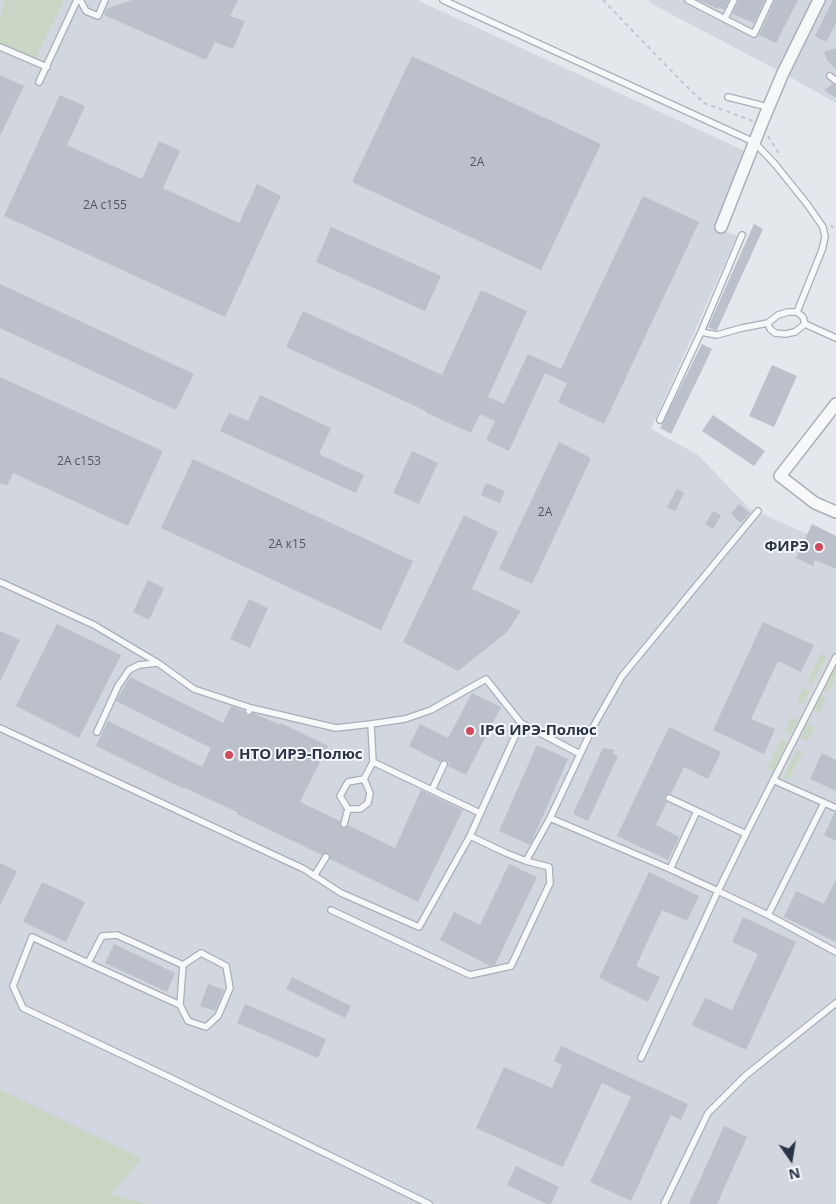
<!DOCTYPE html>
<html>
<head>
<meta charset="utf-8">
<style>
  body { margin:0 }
  #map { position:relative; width:836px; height:1204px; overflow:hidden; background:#e4e7ec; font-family:"Open Sans",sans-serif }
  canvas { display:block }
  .north { position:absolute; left:766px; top:1134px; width:50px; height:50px; -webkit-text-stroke:4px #f4f6f9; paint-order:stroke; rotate:167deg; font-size:14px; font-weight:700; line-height:20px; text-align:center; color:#2b3445 }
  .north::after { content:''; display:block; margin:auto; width:18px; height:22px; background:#2b3445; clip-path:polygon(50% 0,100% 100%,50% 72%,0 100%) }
</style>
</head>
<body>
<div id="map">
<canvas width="836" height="1204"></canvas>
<div class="north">N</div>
</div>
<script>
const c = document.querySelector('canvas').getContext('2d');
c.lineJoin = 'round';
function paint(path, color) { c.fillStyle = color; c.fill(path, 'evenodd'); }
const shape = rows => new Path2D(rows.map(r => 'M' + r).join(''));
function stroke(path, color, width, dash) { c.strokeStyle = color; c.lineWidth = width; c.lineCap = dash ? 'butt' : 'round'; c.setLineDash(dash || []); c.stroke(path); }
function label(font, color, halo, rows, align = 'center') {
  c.font = font + ' "Open Sans",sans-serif'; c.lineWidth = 4; c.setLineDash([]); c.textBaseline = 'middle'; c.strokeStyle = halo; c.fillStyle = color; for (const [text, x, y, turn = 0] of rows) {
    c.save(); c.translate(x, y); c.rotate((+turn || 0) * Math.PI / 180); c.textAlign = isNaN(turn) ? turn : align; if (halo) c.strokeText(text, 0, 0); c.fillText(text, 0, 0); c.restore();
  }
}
paint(shape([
  [0,0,417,0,745,151,716,227,737,236,651,429,698,455,749,508,836,547,836,1204,0,1204],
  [648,0,836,0,836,103,783,73,652,4]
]), '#d2d6de');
paint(shape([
  [5,0,64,0,35,59,0,46,0,19],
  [821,653,827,656,812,685,807,682],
  [836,662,836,676,828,692,822,689],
  [803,688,810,691,803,705,797,702],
  [820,696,826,699,820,713,813,710],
  [792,717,798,720,792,734,785,731],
  [807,724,814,727,807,741,801,739],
  [781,740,787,742,773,771,767,768],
  [797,749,803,752,788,780,783,777],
  [0,1089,142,1159,111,1194,146,1204,0,1204]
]), '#c9d6c5');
paint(shape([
  [132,0,238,0,230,16,245,21,233,49,215,42,206,60,104,15,106,9],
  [698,0,729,0,724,10,719,7,718,9],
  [739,0,765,0,754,23,732,14],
  [775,0,798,0,776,43,759,35],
  [833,0,836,0,836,23,826,42,815,36],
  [836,48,836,70,827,60,824,52],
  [412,56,601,144,541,270,352,182],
  [0,75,24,86,0,136],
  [832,84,836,86,836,98,824,90],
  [60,95,85,106,67,145,142,179,159,141,180,151,163,188,239,223,257,184,281,196,225,317,4,216],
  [643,196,699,222,604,424,558,402,567,383,545,373,509,451,486,440,495,421,480,414,471,433,425,412,426,411,286,347,303,311,442,375,481,290,527,311,488,397,504,404,528,354,561,369],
  [754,224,763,229,717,330,714,330,708,327],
  [331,227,441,276,425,311,316,262],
  [0,284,194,374,176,410,0,328],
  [702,344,712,349,671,434,660,428],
  [772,365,797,376,774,427,749,416],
  [0,377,163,451,128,526,13,473,7,486,0,483],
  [260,395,331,428,319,454,364,475,356,493,220,431,229,413,248,421],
  [713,415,765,451,754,466,702,431],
  [559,442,591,458,532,584,499,569],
  [412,451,438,463,419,504,393,493],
  [193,459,413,561,381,630,161,528],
  [486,483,505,491,500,503,481,495],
  [677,489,684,493,675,511,667,507],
  [739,504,750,513,741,523,731,514],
  [713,511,721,515,713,529,705,524],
  [464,515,498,532,472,589,521,611,507,632,458,671,403,642],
  [812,524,836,536,836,569,815,560,813,566,796,558],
  [148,580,164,588,149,620,133,612],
  [249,599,268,608,250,648,230,639],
  [763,622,814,645,801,672,778,661,751,719,775,729,764,754,713,730],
  [57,624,121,655,79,738,16,706],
  [0,631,20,640,0,682],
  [130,677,223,723,231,706,244,711,245,713,248,716,253,713,280,725,281,723,328,746,300,802,340,821,340,826,342,828,346,828,348,825,395,848,421,790,463,810,418,902,330,859,330,855,328,853,324,853,322,855,237,814,237,812,185,788,184,789,96,746,108,721,202,767,211,748,116,701],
  [472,693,501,707,466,775,448,766,449,763,446,760,443,759,440,762,409,746,420,724,448,738],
  [669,727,721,752,708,779,684,767,671,794,668,793,665,796,664,799,667,802,656,825,679,837,668,860,617,836],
  [537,745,568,759,530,845,499,831],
  [603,748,615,750,613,754,618,756,588,821,573,814],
  [822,753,836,760,836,791,810,779],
  [835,812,836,813,836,841,824,835],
  [0,863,17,871,0,906],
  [509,864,537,877,495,965,490,966,440,940,454,912,480,925],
  [649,872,699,896,687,921,662,910,636,966,660,977,648,1002,599,978],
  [836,879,836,942,784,917,796,891,824,904],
  [42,882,85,902,66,942,23,922],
  [743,917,796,942,746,1050,692,1025,705,998,732,1010,758,954,732,942],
  [114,944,175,973,167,992,105,963],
  [292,977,351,1006,345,1018,286,989],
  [208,984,224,990,215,1011,200,1006],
  [245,1004,326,1039,318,1058,237,1023],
  [561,1046,688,1104,681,1120,671,1115,631,1201,590,1182,631,1097,602,1083,563,1167,476,1128,504,1067,552,1088,562,1065,554,1061],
  [724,1126,747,1137,717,1204,689,1204],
  [516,1166,559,1187,551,1204,547,1204,507,1185]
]), '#bbc0ca');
const lane = shape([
  [80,0,86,11,98,16,105,0],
  [443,0,754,142,774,163,807,204,823,227,825,237,822,250,797,312],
  [688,0,754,34,770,0],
  [725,18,734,0],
  [0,47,47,67],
  [830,76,836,81],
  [39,82,77,0],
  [728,97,768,107],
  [768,323,770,329,775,333,785,334,795,332,805,324],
  [805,324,836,338],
  [701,332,742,235],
  [660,420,701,332,717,335,742,328,768,323,778,315,788,312,797,312,803,317,805,324],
  [0,582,94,625,158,663],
  [249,711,251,708,336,728,371,724,373,762,364,779,348,782,340,796,348,809,344,824],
  [371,724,405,719,431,710,486,679,521,723,580,754],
  [0,728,304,869,341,893,419,927,470,836,521,723],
  [97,732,118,686,129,670,139,665,158,663,194,689,251,708],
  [373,762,480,813],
  [773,780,836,808],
  [432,790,444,764],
  [348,809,360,809,368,803,370,793,364,779],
  [697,811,746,834,836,657],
  [550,818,593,727,622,676,758,511],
  [470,836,506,853,526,861,550,818,670,869,697,811,669,798],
  [670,869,718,891,746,834],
  [314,876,326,857],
  [331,910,470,975,511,966,550,883,549,867,526,861],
  [768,915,836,952],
  [88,963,102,936,117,935,183,965,201,953,226,966,230,988,218,1016,206,1027,188,1021,180,1005,88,963,32,937,13,986,23,1008,169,1077,429,1204],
  [180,1005,183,965],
  [641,1058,718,891,768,915,824,803],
  [664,1204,708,1113,745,1076,836,1003]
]);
const street = shape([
  [721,227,764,118,783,73,819,0],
  [836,404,780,476,815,503,836,512]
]);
stroke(lane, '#a9aeb7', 8);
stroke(street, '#a9aeb7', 14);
stroke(shape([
  [603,0,681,81,704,103,753,121],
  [768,136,781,157],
  [831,225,836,232]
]), '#c2c5cb', 2, [4, 4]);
stroke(lane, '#f7f8fa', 5.5);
stroke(street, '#f7f8fa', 11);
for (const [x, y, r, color] of [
  [819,547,5,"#d1495b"],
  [470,731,5,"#d1495b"],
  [229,755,5,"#d1495b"]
]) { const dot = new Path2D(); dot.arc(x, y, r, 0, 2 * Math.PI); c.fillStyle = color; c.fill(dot); stroke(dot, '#f4f6f9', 2); }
label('12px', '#4f5766', null, [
  ["2А",477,163],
  ["2А с155",105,206],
  ["2А с153",79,462],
  ["2А",545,513],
  ["2А к15",287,545]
]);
label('bold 15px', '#2b3445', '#f4f6f9', [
  ["ФИРЭ",809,547,"right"],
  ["IPG ИРЭ-Полюс",480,731],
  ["НТО ИРЭ-Полюс",239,755]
], 'left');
</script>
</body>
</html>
